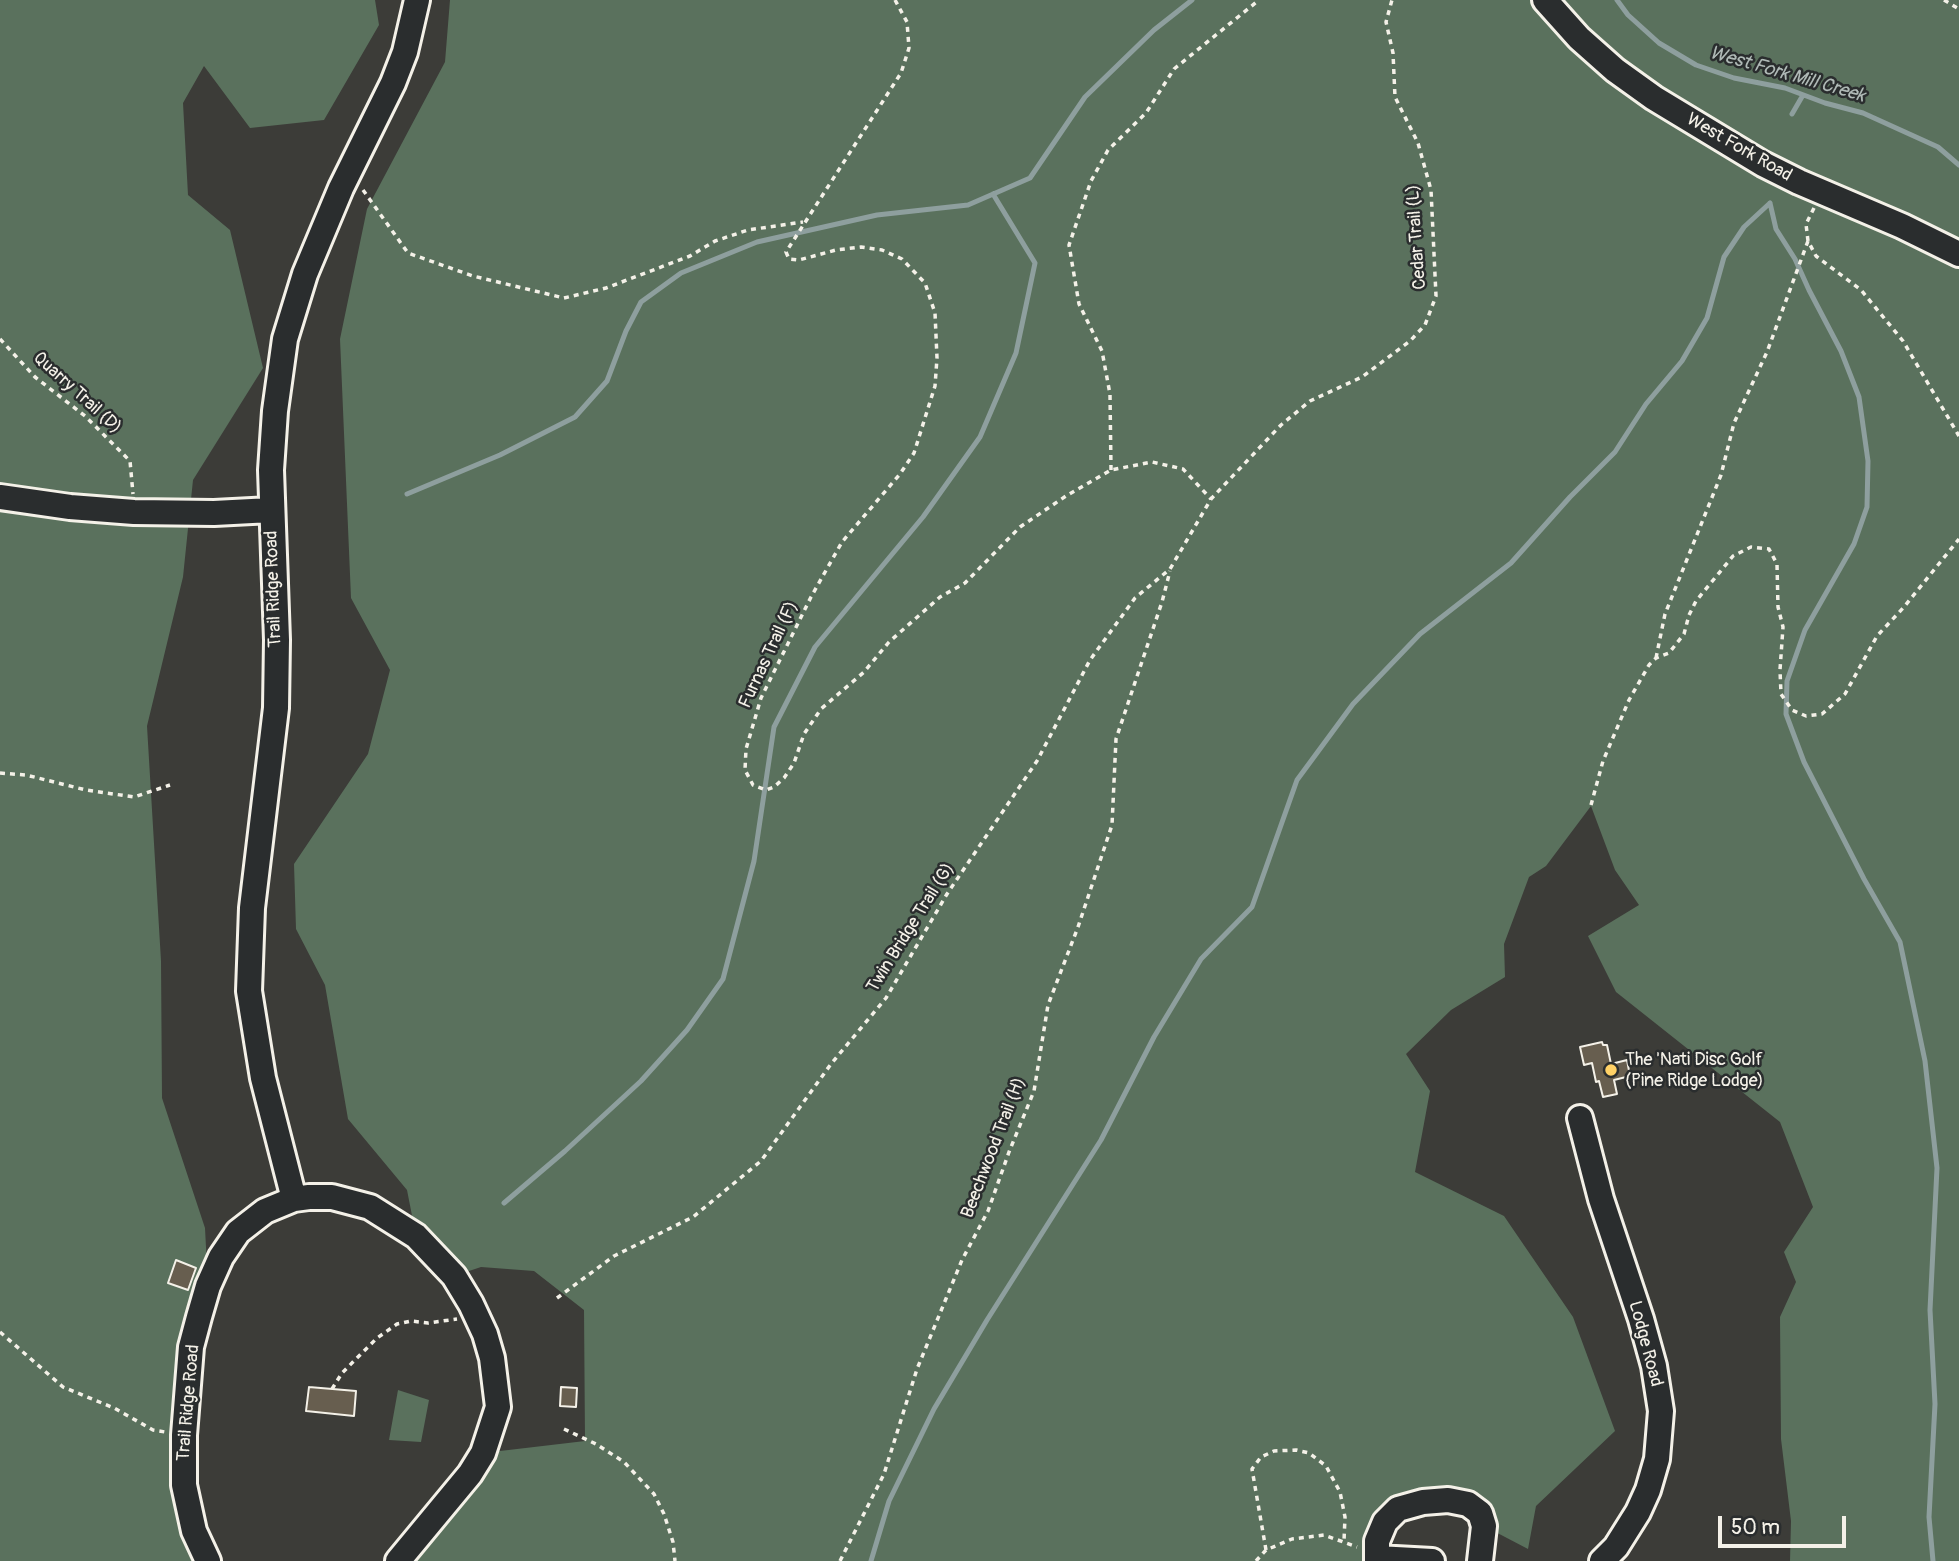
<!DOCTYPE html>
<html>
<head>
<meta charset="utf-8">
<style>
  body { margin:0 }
  #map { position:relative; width:1959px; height:1561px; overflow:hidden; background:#3c3c38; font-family:Pangolin,sans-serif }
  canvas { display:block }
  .scale { position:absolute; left:1718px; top:1516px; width:128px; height:32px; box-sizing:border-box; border:4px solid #f4f1e8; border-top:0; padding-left:9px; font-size:21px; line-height:24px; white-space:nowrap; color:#f4f1e8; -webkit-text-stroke:5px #2a2d2e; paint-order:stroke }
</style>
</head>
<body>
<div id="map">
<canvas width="1959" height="1561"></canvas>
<div class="scale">50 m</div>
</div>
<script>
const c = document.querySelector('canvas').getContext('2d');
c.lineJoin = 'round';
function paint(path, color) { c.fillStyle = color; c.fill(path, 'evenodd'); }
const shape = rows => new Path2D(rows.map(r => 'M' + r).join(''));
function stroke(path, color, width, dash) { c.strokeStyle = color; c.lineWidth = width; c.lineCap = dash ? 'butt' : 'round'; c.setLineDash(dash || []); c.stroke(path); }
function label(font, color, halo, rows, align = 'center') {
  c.font = font + ' Pangolin,sans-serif'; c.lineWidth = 5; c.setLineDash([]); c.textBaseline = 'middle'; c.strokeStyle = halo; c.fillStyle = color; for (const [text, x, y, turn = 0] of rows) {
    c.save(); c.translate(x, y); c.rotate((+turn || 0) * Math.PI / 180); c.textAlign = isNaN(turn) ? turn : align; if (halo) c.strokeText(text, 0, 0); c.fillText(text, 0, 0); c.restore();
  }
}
paint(shape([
  [0,0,375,0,379,25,324,120,250,128,204,66,183,103,188,195,230,230,263,368,193,480,183,577,147,726,161,961,162,1098,205,1228,208,1286,184,1435,208,1561,0,1561],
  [450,0,1959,0,1959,1561,1790,1561,1791,1521,1781,1439,1780,1317,1796,1282,1784,1252,1813,1207,1780,1122,1616,992,1588,936,1639,905,1615,870,1591,806,1546,866,1529,877,1504,944,1505,977,1451,1010,1406,1054,1430,1091,1415,1172,1504,1216,1573,1317,1615,1431,1536,1506,1528,1549,1484,1526,1480,1513,1398,1509,1377,1561,398,1561,483,1453,585,1441,584,1310,534,1271,481,1267,454,1276,416,1236,407,1190,348,1119,325,985,296,929,294,864,368,754,390,670,351,598,340,339,367,209,445,62],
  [398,1390,429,1400,421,1442,389,1440]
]), '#5a715d');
stroke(shape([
  [1617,0,1628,15,1659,43,1696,65,1734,78,1785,88,1825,103,1863,113,1938,147,1959,165],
  [1792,114,1803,95],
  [1770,203,1776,229,1795,259,1809,290,1841,351,1859,397,1868,461,1867,507,1854,544,1805,630,1787,681,1786,714,1804,762,1864,879,1900,942,1925,1061,1937,1168,1930,1310,1935,1404,1929,1517,1933,1561],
  [407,494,500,455,575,417,607,381,626,331,641,302,681,273,757,242,877,215,968,205,1030,178,1085,97,1154,30,1192,0],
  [504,1203,565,1151,641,1081,687,1030,723,979,754,861,774,727,815,647,923,517,980,437,1016,353,1035,263,993,194],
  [871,1561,889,1501,934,1409,987,1320,1101,1140,1154,1037,1201,959,1252,907,1297,780,1353,704,1420,634,1511,563,1570,497,1615,452,1646,404,1682,361,1707,318,1724,257,1744,227,1770,203]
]), '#8e9f9e', 5);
const building = shape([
  [1602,1042,1603,1045,1607,1045,1611,1064,1627,1060,1630,1076,1614,1080,1617,1094,1603,1097,1599,1081,1596,1082,1592,1063,1584,1065,1580,1047,1602,1042],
  [176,1260,196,1268,188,1290,168,1283,176,1260],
  [309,1387,356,1391,354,1416,306,1411,309,1387],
  [561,1387,577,1388,576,1407,560,1406,561,1387]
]);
paint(building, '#675e4f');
stroke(building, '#f4f1e8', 2);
const minor = shape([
  [1545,0,1579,38,1615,70,1654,98,1763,164,1799,182,1902,226,1959,254],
  [0,497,70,507,134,512,214,513,271,510],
  [1580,1118,1601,1199,1641,1319,1654,1366,1661,1411,1657,1459,1648,1490,1638,1512,1616,1547,1602,1561],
  [294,1199,263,1078,249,991,252,908,276,708,277,640,271,470,275,411,285,339,305,274,341,188,393,83,405,52,417,0],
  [1377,1558,1432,1561],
  [208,1561,194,1531,184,1485,184,1435,191,1347,199,1317,208,1286,221,1257,238,1232,265,1211,294,1199,309,1197,332,1197,370,1207,416,1236,454,1276,471,1304,485,1334,492,1358,498,1407,483,1453,470,1474,398,1561],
  [1377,1561,1377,1541,1385,1522,1398,1509,1423,1502,1448,1500,1468,1504,1480,1513,1484,1526,1480,1561]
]);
stroke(minor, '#f4f1e8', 30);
stroke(shape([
  [895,0,907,22,909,48,901,73,786,252,789,259,799,260,836,250,861,247,882,250,902,259,925,283,935,313,937,358,935,386,914,453,900,474,842,542,811,597,761,698,746,749,745,770,753,785,766,790,774,787,784,778,794,763,804,734,821,709,864,672,889,642,940,597,965,583,1020,527,1066,496,1111,470,1152,462,1183,469,1211,499],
  [1944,0,1959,9],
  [363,190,408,253,473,276,564,298,606,288,690,256,715,241,748,230,803,222],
  [1814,208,1806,224,1808,241,1816,256,1861,290,1903,341,1959,436],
  [0,339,35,377,85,416,130,461,133,494],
  [1111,470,1110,394,1102,351,1079,304,1069,245,1091,181,1108,150,1146,113,1174,69,1259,0],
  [1656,658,1665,614,1721,475,1734,423,1767,352,1808,241],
  [0,773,26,775,86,790,134,797,170,785],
  [1591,805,1603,761,1629,700,1649,665,1656,658,1669,653,1684,634,1689,615,1696,601,1733,556,1751,547,1769,549,1777,564,1778,607,1783,627,1780,670,1781,694,1792,710,1806,716,1822,714,1845,694,1877,636,1904,607,1959,539],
  [557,1298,614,1256,693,1217,761,1161,831,1064,886,998,947,894,1037,761,1090,660,1135,598,1170,569,1211,499,1281,425,1310,401,1362,377,1410,341,1425,325,1436,296,1431,190,1418,143,1395,97,1393,53,1386,22,1392,0],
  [0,1332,63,1387,114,1408,153,1430,165,1432],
  [332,1389,342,1373,377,1338,397,1324,411,1321,428,1323,457,1319],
  [564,1429,596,1444,624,1462,654,1494,664,1514,673,1542,675,1561],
  [1266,1550,1252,1469,1261,1457,1274,1451,1296,1450,1309,1453,1326,1466,1340,1492,1345,1517,1344,1541],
  [840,1561,884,1474,917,1369,962,1260,988,1211,1009,1152,1034,1091,1048,1005,1078,927,1112,825,1116,739,1162,602,1170,571],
  [1256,1561,1266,1550,1292,1539,1324,1535,1357,1547]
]), '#f4f1e8', 3.5, [5, 5]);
stroke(minor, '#2a2d2e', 24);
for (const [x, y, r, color] of [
  [1611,1070,7,"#ffd166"]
]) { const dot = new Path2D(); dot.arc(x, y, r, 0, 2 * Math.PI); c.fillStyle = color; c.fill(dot); stroke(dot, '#2a2d2e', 2.5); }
label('18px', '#f4f1e8', '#2a2d2e', [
  ["West Fork Road",1739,148,30],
  ["Cedar Trail (L)",1417,237,-94],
  ["Quarry Trail (D)",77,393,42],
  ["Trail Ridge Road",274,589,-92],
  ["Furnas Trail (F)",769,655,-65],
  ["Twin Bridge Trail (G)",911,928,-58],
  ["Beechwood Trail (H)",994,1148,-69],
  ["Lodge Road",1645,1344,75],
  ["Trail Ridge Road",189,1403,-85]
]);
label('18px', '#f4f1e8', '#2a2d2e', [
  ["The 'Nati Disc Golf",1625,1060],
  ["(Pine Ridge Lodge)",1625,1081]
], 'left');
label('italic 19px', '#b0bab7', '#2a2d2e', [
  ["West Fork Mill Creek",1787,75,16]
]);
</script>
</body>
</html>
